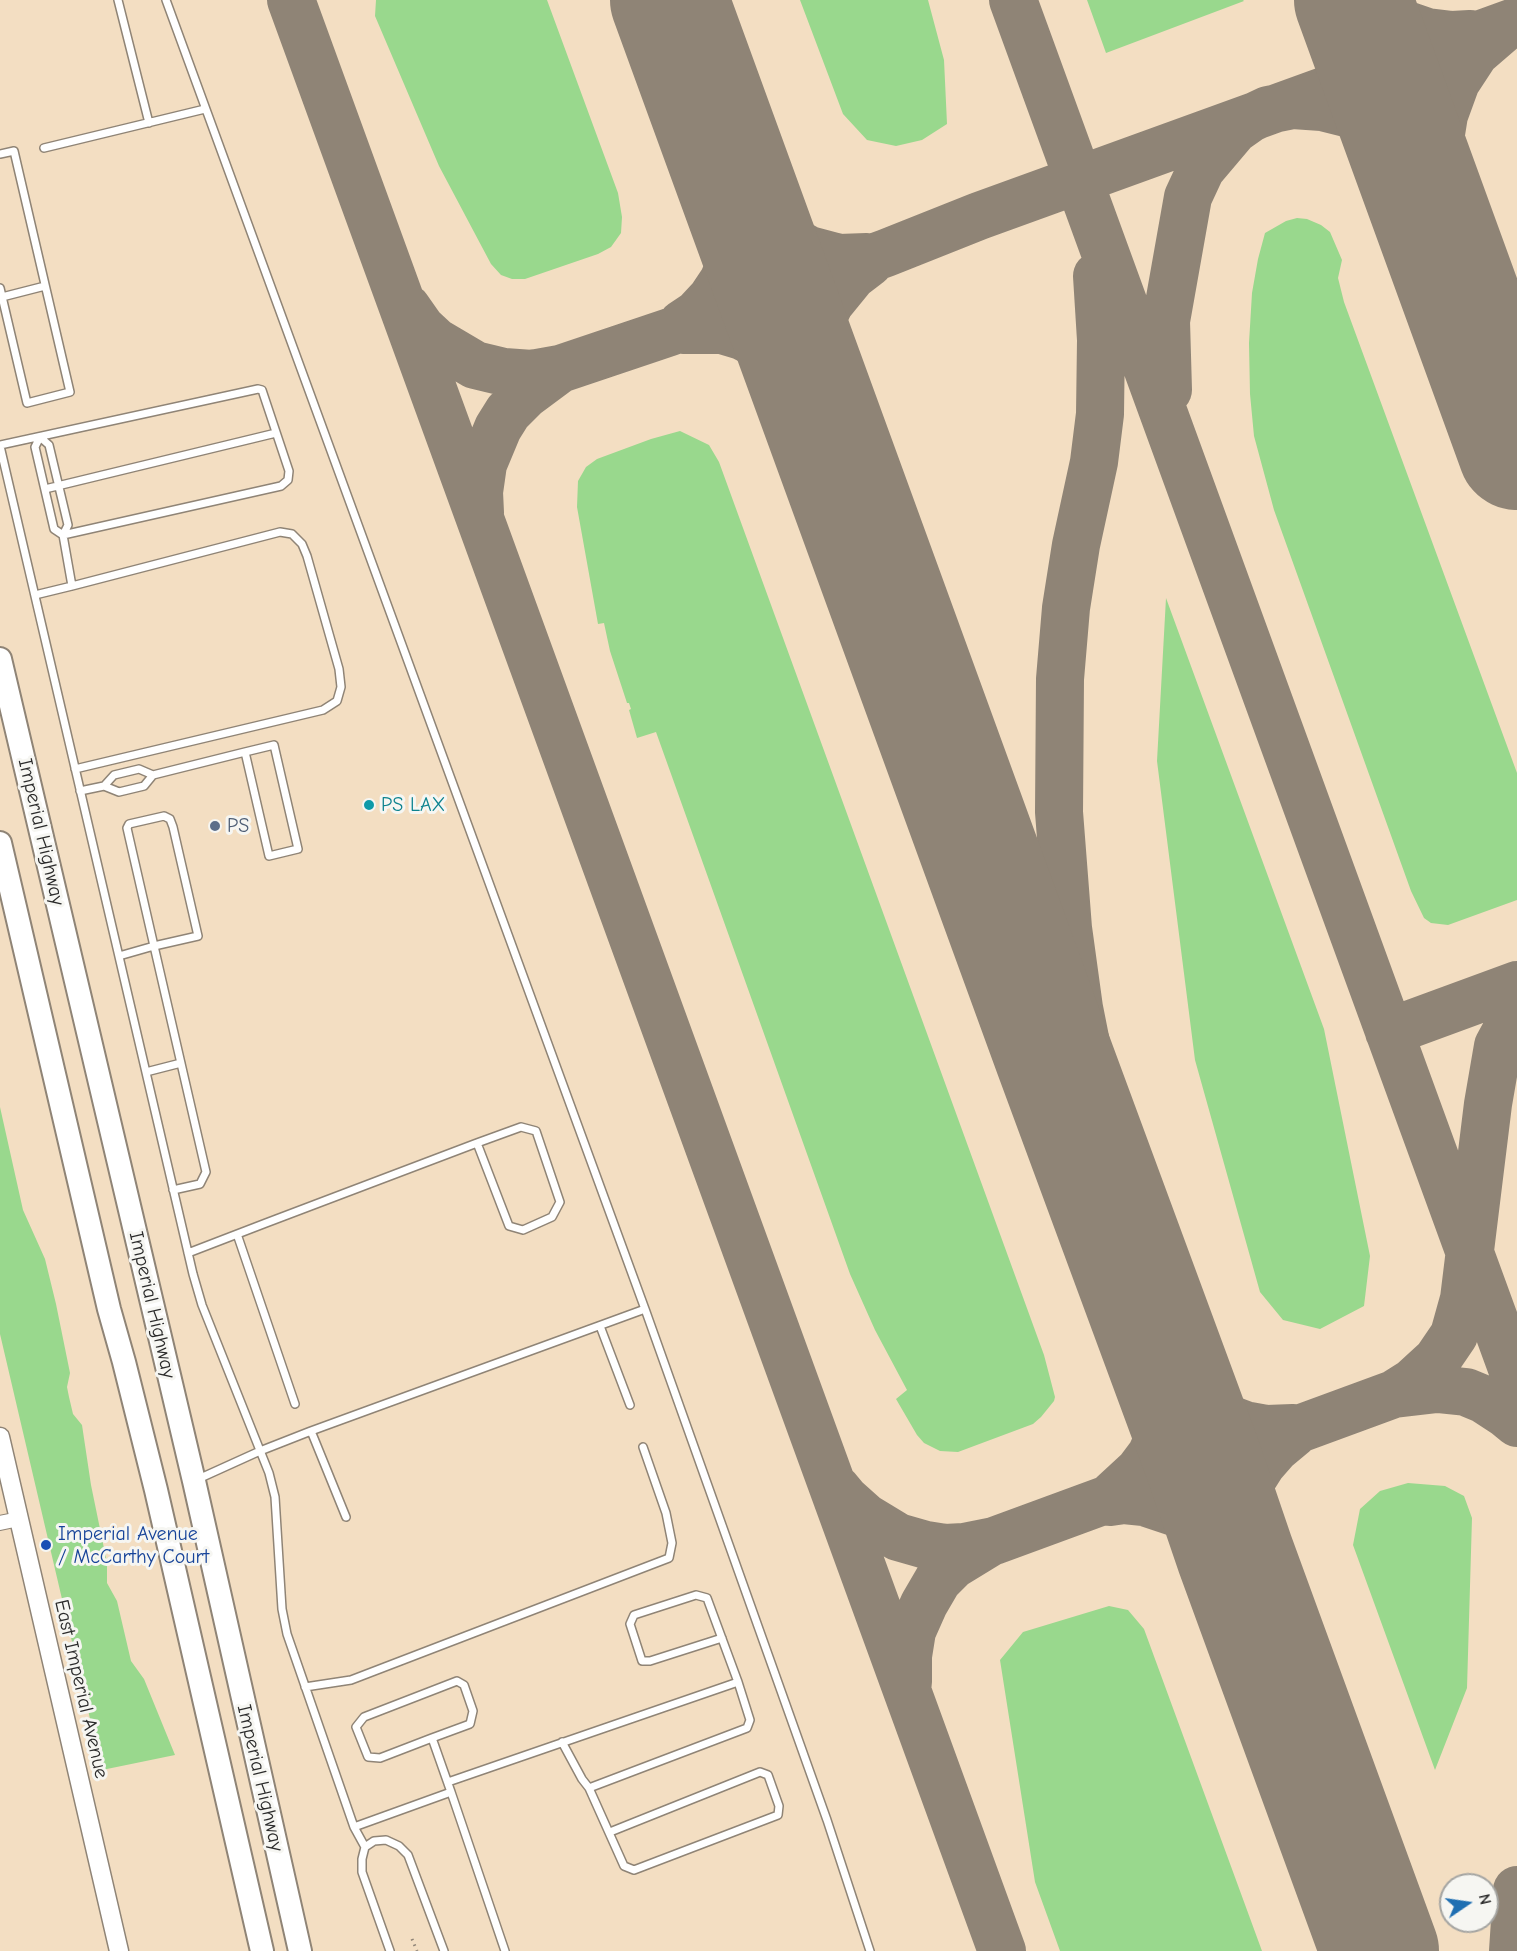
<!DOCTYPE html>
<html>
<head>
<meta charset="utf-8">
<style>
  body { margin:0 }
  #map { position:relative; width:1517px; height:1951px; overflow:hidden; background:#f3dec2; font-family:"Comic Neue",sans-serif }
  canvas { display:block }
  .north { position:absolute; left:1439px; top:1873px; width:60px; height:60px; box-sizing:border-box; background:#f6f6f2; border:2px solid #a5a5a2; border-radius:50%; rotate:77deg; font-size:16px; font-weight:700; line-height:24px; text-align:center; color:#2b2b2b }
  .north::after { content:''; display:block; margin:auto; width:21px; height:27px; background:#1f6fb2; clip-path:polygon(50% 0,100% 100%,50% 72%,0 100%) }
</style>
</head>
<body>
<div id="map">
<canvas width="1517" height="1951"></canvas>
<div class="north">N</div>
</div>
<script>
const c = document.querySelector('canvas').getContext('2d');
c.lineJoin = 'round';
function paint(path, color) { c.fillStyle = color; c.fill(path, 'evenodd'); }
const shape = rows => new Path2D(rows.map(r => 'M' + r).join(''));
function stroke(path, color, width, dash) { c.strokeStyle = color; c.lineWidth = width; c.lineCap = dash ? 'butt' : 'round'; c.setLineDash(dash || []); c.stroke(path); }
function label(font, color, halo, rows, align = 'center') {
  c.font = font + ' "Comic Neue",sans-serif'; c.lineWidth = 6; c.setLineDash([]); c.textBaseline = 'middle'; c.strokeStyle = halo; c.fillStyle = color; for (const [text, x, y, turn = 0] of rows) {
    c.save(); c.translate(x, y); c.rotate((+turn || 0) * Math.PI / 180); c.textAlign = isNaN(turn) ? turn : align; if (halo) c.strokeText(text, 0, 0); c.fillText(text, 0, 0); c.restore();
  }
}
paint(shape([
  [376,0,547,0,618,193,622,217,621,233,611,247,598,254,525,279,512,279,501,275,491,264,439,166,375,16],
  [800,0,928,0,944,60,947,124,922,140,896,146,867,140,843,114],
  [1087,0,1243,0,1244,1,1106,53],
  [1297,218,1307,219,1321,225,1330,232,1342,260,1338,278,1344,302,1517,773,1517,900,1448,925,1431,923,1424,918,1411,891,1274,510,1254,436,1250,394,1249,343,1252,293,1258,259,1265,233,1286,221],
  [680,431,709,445,719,462,1044,1355,1055,1397,1054,1401,1041,1417,1033,1424,958,1452,940,1451,924,1443,917,1435,896,1399,907,1390,875,1330,850,1274,656,732,637,738,629,710,631,709,629,703,627,703,610,651,604,623,598,624,577,507,578,481,586,467,597,459,651,439],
  [1166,598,1324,1029,1370,1256,1364,1306,1320,1329,1283,1320,1260,1292,1195,1060,1157,761],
  [0,1107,23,1210,45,1259,56,1304,70,1373,67,1387,69,1397,73,1414,82,1425,91,1485,107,1563,107,1583,117,1601,131,1661,144,1679,175,1755,102,1770,0,1334],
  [1408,1483,1445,1486,1464,1496,1472,1518,1467,1688,1435,1770,1353,1545,1360,1509,1380,1491],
  [1109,1606,1128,1610,1144,1629,1262,1951,1060,1951,1035,1882,1000,1660,1023,1632]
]), '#99d88d');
stroke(shape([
  [291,0,1002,1951],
  [1013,0,1517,1382],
  [1369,0,1398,22,1427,32,1452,35,1470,34],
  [680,28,743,190,753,209,774,230,809,250,839,258,867,257],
  [1452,273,1439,216,1436,165,1444,115,1456,82,1475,53,1503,29],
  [1097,276,1101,340,1100,414,1094,462,1076,545,1066,608,1060,679,1059,812,1068,928,1079,1008,1100,1114,1141,1266,1153,1324],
  [407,308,421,328,436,342,475,365,504,372,532,374,560,369,670,332,886,253,979,216,1517,21],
  [682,324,697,314,711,299,723,281,733,258,737,244,738,214,736,197,730,177],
  [683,330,722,330,742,336,765,348,780,359,797,377,807,392,816,414],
  [1168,390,1166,321,1188,197,1201,169,1234,130,1251,118,1268,110,1293,105,1322,107,1350,114,1376,128,1416,174],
  [847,488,816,389,814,374,814,353,822,319,830,303,852,276,869,263],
  [480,513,479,492,483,464,498,428,508,412,525,395,560,369],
  [1389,1032,1517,985],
  [1159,1340,1178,1378,1191,1392,1208,1407,1229,1419,1245,1425,1267,1429,1293,1428],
  [1394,1394,1413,1382,1437,1360,1454,1335,1464,1299,1488,1104,1498,1046,1517,1011],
  [836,1488,846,1500,865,1517,898,1537,926,1545,945,1548,964,1547,994,1541,1394,1394,1437,1389,1466,1392,1483,1399,1506,1414,1517,1423],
  [1113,1495,1139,1471,1151,1455,1159,1437,1166,1405,1165,1381,1160,1349],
  [1110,1502,1124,1500,1144,1502,1177,1513,1194,1522,1211,1535,1221,1547,1243,1583],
  [1252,1600,1240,1547,1240,1521,1243,1503,1250,1483,1262,1464,1276,1448,1294,1433],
  [908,1682,908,1656,912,1631,924,1604,938,1580,953,1565,989,1543],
  [1513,1951,1517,1890]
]), '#8f8476', 48);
stroke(shape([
  [669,0,1053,1054,1204,1463,1235,1554,1380,1951],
  [1353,0,1517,451]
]), '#8f8476', 118);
const service = shape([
  [118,0,149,123],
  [166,0,645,1309,827,1820,870,1951],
  [44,148,205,109],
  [0,154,14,151,70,392,27,403,0,288],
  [2,297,45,286],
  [0,445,258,389,262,390,289,471,288,480,281,486,63,535,54,529,35,447,40,437],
  [0,446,193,1274,202,1305,269,1473,275,1497,282,1609,287,1634,354,1827,365,1847],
  [45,489,276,433],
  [72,586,280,532,292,534,302,544,307,556,339,669,341,687,337,701,323,710,75,769],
  [35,595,72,586,63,535,68,525,49,445,40,437],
  [104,786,114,775,139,769,153,775],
  [80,791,104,786,119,792,144,786,153,775,245,752,274,745,298,849,269,856,245,752],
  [119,956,154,946,198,936,173,827,170,819,164,816,129,824,127,828,154,946,206,1172,200,1184,173,1190],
  [146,1072,181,1063],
  [237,1234,295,1404],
  [188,1253,266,1223,477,1143,521,1127,536,1131,560,1202,552,1217,523,1230,509,1226,477,1143],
  [600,1326,630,1405],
  [311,1431,346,1517],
  [196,1480,260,1451,311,1431,645,1309],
  [305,1687,351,1680,669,1558,672,1543,666,1513,643,1447],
  [432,1738,470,1724,473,1711,464,1685,457,1681,364,1717,356,1727,368,1757,380,1758,432,1738,451,1792],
  [562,1742,582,1779,589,1788,747,1728,750,1720,738,1682,707,1598,696,1595,634,1615,630,1624,642,1661,650,1661,722,1638],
  [448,1782,738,1682],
  [589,1788,624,1866,634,1870,778,1815,779,1806,768,1775,760,1772,610,1832],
  [354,1827,451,1792,505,1951],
  [390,1951,362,1872,362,1859,365,1847,374,1841,386,1840,399,1846,408,1855,444,1951]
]);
const minor = shape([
  [0,1523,19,1519]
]);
const tertiary = shape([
  [0,1437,119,1951]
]);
const primary = shape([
  [0,659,194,1481,300,1951],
  [0,843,109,1309,124,1362,156,1490,262,1951]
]);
stroke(service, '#8f8476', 10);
stroke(minor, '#8f8476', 16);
stroke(tertiary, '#8f8476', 21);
stroke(primary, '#8f8476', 26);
stroke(shape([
  [412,1939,417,1951]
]), '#8f8476', 3, [1.5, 4.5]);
stroke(service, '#fff', 7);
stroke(minor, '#fff', 14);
stroke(tertiary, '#fff', 18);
stroke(primary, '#fff', 22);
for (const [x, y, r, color] of [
  [369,805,6,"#0f9aa8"],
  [215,826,6,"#5c6f8a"],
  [46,1545,6,"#1a4fb4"]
]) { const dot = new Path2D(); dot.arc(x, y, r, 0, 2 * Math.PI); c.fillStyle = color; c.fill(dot); stroke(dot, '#f6f6f2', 2); }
label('20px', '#0d838f', '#f6f6f2', [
  ["PS LAX",381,805]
], 'left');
label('20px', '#4e5e75', '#f6f6f2', [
  ["PS",227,826]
], 'left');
label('20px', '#2b2b2b', '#f6f6f2', [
  ["Imperial Highway",41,832,77],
  ["Imperial Highway",152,1305,77],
  ["East Imperial Avenue",81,1689,77],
  ["Imperial Highway",260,1778,77]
]);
label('20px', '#164399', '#f6f6f2', [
  ["Imperial Avenue",58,1534],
  ["/ McCarthy Court",58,1557]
], 'left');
</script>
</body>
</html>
